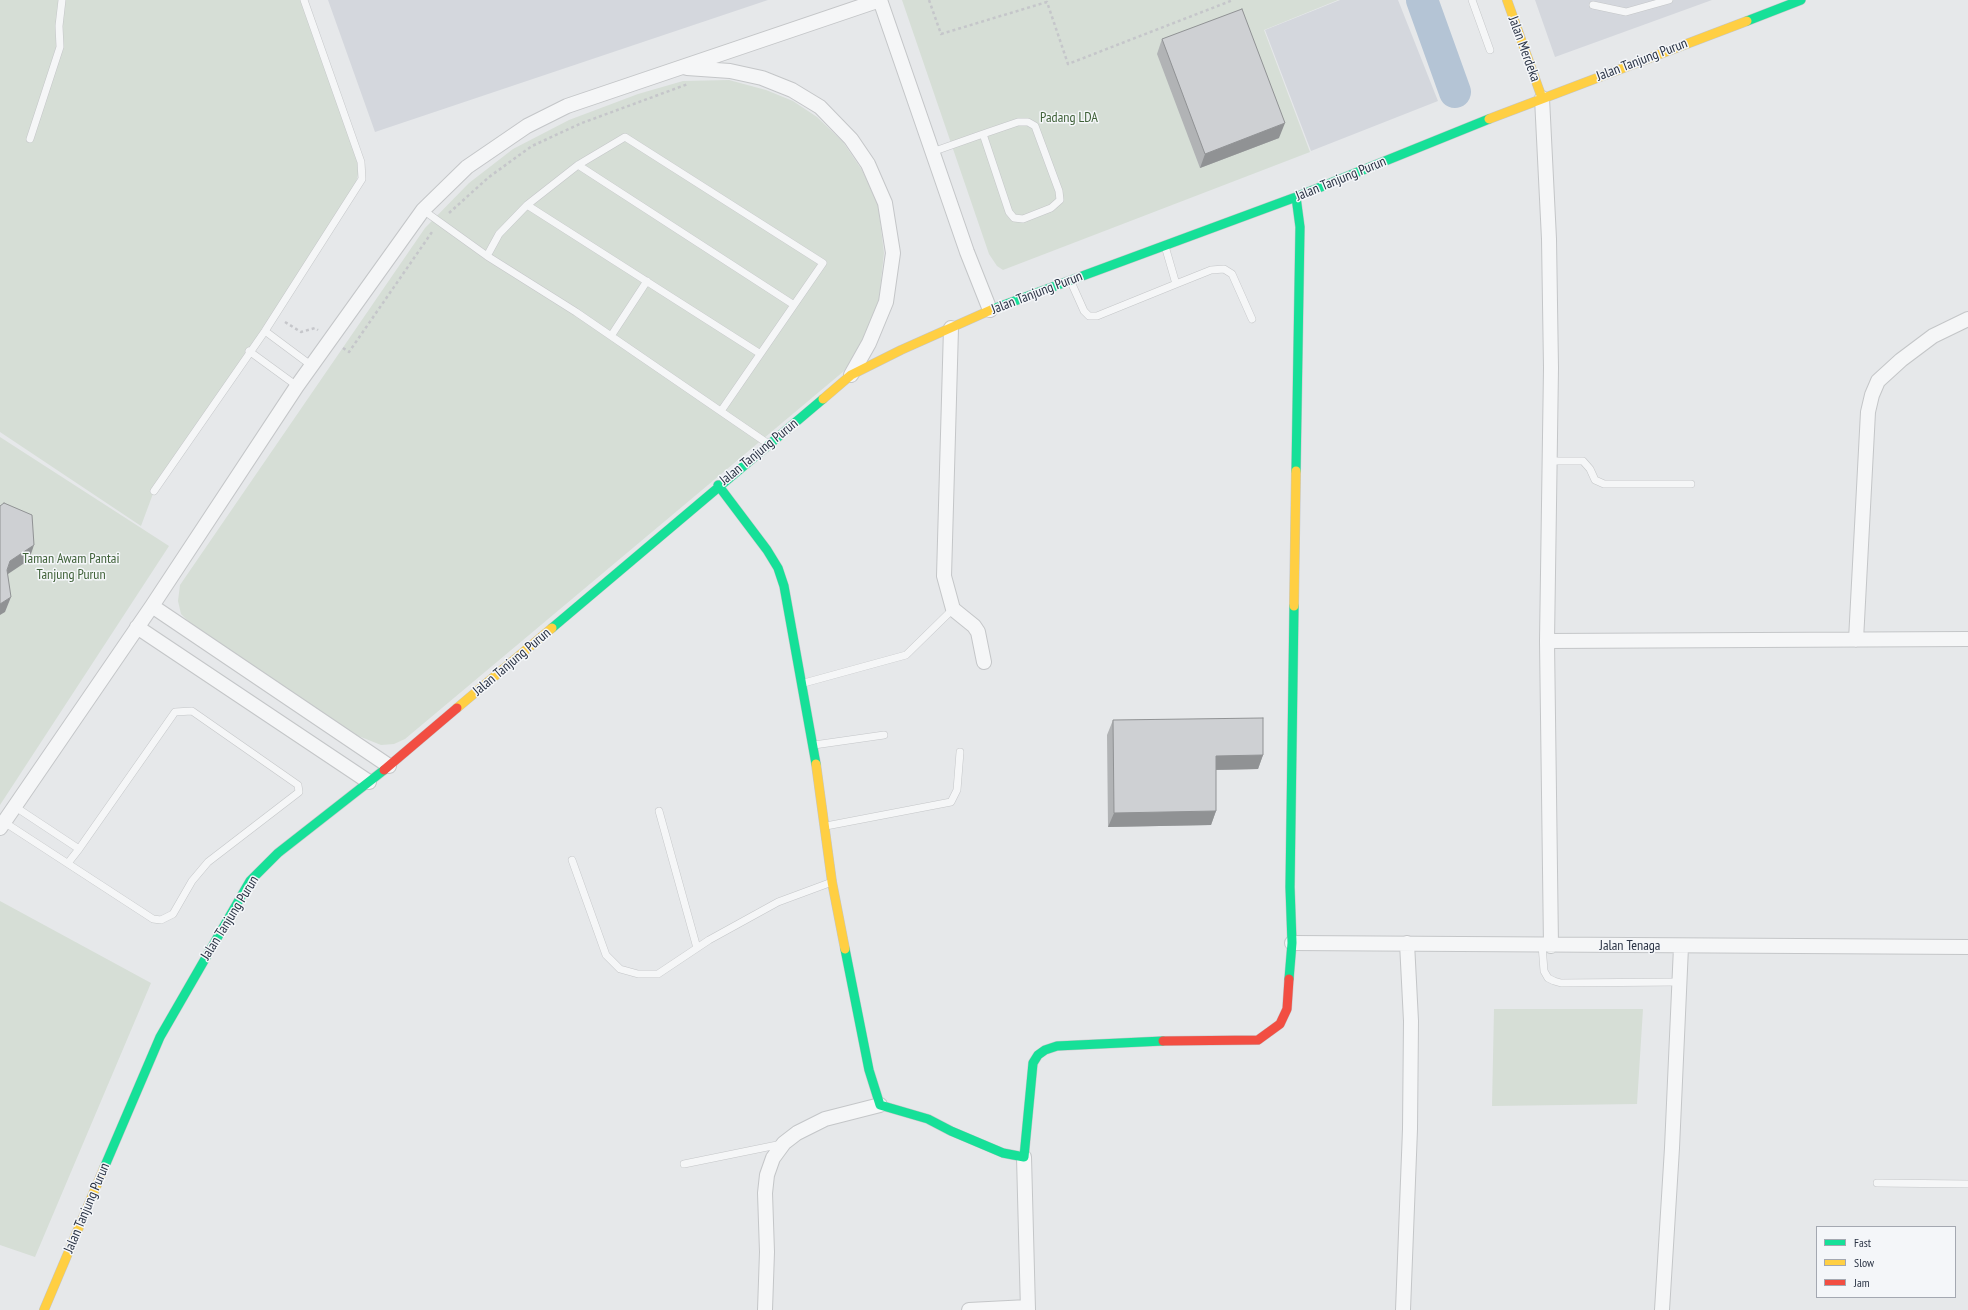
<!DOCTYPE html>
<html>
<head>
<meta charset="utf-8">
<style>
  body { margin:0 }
  #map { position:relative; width:1968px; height:1310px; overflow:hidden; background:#e6e8ea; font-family:"PT Sans Narrow",sans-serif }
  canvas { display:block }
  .legend { position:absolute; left:1816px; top:1226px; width:140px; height:72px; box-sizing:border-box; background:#f4f6f9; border:1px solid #a4a8b1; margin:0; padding:5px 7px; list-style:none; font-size:12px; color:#2b3445 }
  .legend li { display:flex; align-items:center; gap:8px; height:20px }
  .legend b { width:20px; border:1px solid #a4a8b1 }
</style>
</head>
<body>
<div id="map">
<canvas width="1968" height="1310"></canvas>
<ul class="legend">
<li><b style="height:5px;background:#16e098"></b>Fast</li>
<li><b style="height:5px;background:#ffcf43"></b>Slow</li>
<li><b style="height:5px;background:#f24e42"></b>Jam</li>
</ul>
</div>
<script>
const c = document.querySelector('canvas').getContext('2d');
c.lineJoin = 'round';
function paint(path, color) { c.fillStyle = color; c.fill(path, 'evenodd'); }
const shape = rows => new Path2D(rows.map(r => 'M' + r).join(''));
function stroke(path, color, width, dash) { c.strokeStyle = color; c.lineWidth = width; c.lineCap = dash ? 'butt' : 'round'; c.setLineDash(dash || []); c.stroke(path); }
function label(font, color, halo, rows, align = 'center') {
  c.font = font + ' "PT Sans Narrow",sans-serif'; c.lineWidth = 3; c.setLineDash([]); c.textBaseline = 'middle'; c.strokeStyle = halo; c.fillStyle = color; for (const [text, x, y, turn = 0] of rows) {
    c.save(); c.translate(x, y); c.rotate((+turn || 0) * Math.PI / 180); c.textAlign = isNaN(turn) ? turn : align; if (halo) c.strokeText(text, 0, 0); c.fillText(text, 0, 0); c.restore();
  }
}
paint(shape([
  [328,0,768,0,375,132],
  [1340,0,1398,0,1438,101,1311,151,1265,30],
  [1535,0,1712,0,1555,57]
]), '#d4d7dd');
paint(shape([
  [0,0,306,0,361,162,353,195,154,491,141,526,0,432],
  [902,0,1338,0,1264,30,1310,152,1003,270,997,266,989,254],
  [729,80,766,90,793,101,817,117,843,142,862,170,878,205,884,253,879,299,864,340,844,371,405,739,394,744,381,745,351,733,191,624,181,614,178,601,180,585,425,228,469,183,513,149,569,120,638,94,683,81],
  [0,437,169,546,0,805],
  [0,901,151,983,35,1257,0,1245],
  [1494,1009,1643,1009,1637,1104,1492,1106]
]), '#d6ded6');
stroke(shape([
  [1422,0,1455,92]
]), '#b4c4d5', 32);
const lane = shape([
  [1472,0,1490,50],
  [1593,5,1626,12,1669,0],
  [30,139,60,47,59,26,62,0],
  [932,152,983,134,1018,122,1028,122,1035,126,1059,191,1060,200,1051,208,1023,219,1014,218,1009,212,983,134],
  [578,165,794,305],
  [527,205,759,353],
  [423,210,487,256,576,312,767,443],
  [487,256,499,234,527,205,578,165,625,137,823,263,721,411],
  [1071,282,1084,311,1089,316,1097,316,1176,284,1165,246],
  [1176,284,1211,270,1224,269,1232,274,1252,319],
  [265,331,312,366],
  [611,336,647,281],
  [249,351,297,386],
  [1549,461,1583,461,1590,469,1595,480,1604,484,1691,484],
  [154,491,265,331,362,179,361,162,304,0],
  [804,683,906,655,953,609],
  [814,745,884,735],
  [659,811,697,948],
  [4,822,153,919,161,920,173,914,192,881,208,862,299,792,298,785,192,711,175,712,79,849,14,806],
  [826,826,951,802,957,790,960,752],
  [572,860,606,955,620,969,638,974,658,974,709,940,778,902,832,882],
  [68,863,79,849],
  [1542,945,1544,971,1548,978,1554,981,1561,983,1679,982],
  [684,1164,782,1144],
  [1877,1183,1968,1184]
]);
const street = shape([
  [880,0,967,252,990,310],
  [687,68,730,71,762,78,792,90,820,107,851,139,868,164,885,203,893,253,886,302,869,343,851,375],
  [1542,98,1549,239,1551,368,1547,641,1551,946],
  [951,328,944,576,953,609,974,626,978,632,984,662],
  [152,606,389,766],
  [137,627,369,782],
  [1856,640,1868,412,1872,395,1878,381,1901,360,1933,336,1968,319],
  [1547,641,1968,639],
  [0,828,152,606,297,386,423,210,467,167,527,126,567,106,880,0],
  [1292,943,1968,947],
  [1024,1157,1028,1310],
  [765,1310,767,1252,765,1193,767,1175,773,1158,784,1143,797,1133,825,1119,880,1105],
  [969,1310,1028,1307],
  [1403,1310,1410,1129,1411,1021,1407,943],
  [1662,1310,1672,1148,1681,947]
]);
const fast = shape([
  [1747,21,1801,0],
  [1296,197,1300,227,1296,471],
  [993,309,1296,197,1489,119],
  [718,485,767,550,778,568,784,586,816,764],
  [552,628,823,399],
  [845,949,869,1070,880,1105,928,1119,951,1131,1003,1153,1024,1157,1033,1063,1038,1055,1045,1050,1057,1046,1163,1041],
  [1289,979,1292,943,1290,887,1294,606],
  [104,1168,160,1037,250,881,278,853,384,770]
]);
const slow = shape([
  [1507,0,1542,98],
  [1489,119,1747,21],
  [823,399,851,375,901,350,993,309],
  [1294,606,1296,471],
  [457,708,552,628],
  [816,764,832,882,845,949],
  [44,1310,104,1168]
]);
const jam = shape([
  [384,770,457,708],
  [1163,1041,1258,1040,1280,1024,1287,1009,1289,979]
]);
stroke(lane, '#c4c6c8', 8);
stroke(street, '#c4c6c8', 16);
stroke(fast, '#c4c6c8', 10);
stroke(slow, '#c4c6c8', 10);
stroke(jam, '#c4c6c8', 10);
stroke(shape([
  [929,0,941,34,1047,2,1068,64,1233,0],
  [449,213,489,177,532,146,582,123,688,84],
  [285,322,301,332,315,328,318,330],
  [343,348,349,352,432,232]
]), '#c5c6ca', 2.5, [3, 3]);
stroke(lane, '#f5f6f7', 7);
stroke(street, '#f5f6f7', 14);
stroke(fast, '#16e098', 9);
stroke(slow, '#ffcf43', 9);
stroke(jam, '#f24e42', 9);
paint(shape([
  [1162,39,1279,138,1200,168,1157,54],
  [1113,720,1263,755,1258,769,1216,770,1216,811,1211,825,1108,827,1107,735]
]), '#b1b3b5');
paint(shape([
  [1285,123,1279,138,1200,168,1205,154],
  [34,545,29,560,5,576,10,561],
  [11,597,5,612,0,615,0,604],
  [1263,755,1258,769,1210,770,1216,756],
  [1216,811,1211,825,1108,827,1114,813]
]), '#909294');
const building = shape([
  [1242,9,1285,123,1205,154,1162,39,1242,9],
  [4,503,32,515,34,545,10,561,7,570,11,597,0,604,0,506,4,503],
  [1263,718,1263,755,1216,756,1216,811,1114,813,1113,720,1263,718]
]);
paint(building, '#ced0d3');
stroke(building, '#909294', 1);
label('14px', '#2b3445', '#f4f6f9', [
  ["Jalan Merdeka",1524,49,70],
  ["Jalan Tanjung Purun",1642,60,-21],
  ["Jalan Tanjung Purun",1341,179,-22],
  ["Jalan Tanjung Purun",1037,293,-21],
  ["Jalan Tanjung Purun",759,452,-39],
  ["Jalan Tanjung Purun",512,662,-40],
  ["Jalan Tanjung Purun",230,918,-58],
  ["Jalan Tenaga",1630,946],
  ["Jalan Tanjung Purun",87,1208,-67]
]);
label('14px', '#3f6138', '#f4f6f9', [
  ["Padang LDA",1069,118],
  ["Taman Awam Pantai",71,559],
  ["Tanjung Purun",71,575]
]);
</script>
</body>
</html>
